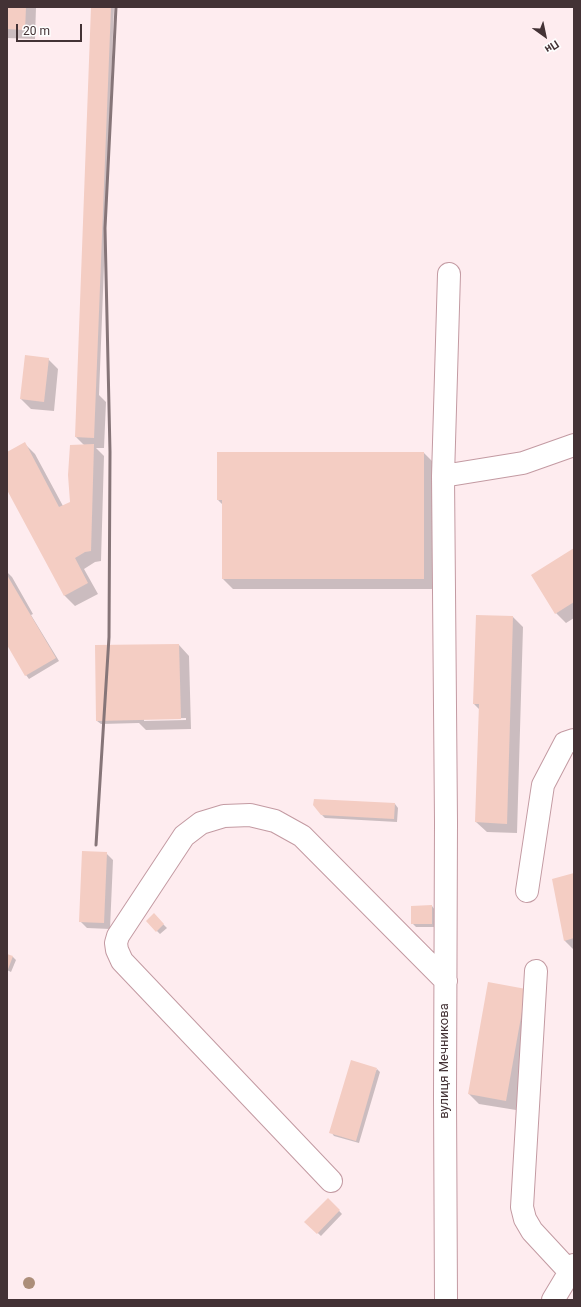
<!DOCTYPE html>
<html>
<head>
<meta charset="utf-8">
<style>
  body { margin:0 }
  #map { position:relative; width:581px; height:1307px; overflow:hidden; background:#feecef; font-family:Roboto,sans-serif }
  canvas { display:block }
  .frame { position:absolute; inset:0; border:8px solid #433235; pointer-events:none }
  .north { position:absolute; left:525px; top:16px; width:40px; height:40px; -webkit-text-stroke:3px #fefefe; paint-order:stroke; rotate:147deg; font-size:11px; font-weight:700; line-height:16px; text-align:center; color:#433235 }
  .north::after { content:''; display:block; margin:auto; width:14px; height:18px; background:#433235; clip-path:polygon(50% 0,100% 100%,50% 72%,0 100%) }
  .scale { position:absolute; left:16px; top:24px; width:66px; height:18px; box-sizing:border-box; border:2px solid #433235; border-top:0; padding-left:5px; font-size:12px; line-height:14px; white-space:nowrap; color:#433235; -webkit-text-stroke:3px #fefefe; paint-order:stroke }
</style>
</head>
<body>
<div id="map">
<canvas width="581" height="1307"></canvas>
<div class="frame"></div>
<div class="north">Пн</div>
<div class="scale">20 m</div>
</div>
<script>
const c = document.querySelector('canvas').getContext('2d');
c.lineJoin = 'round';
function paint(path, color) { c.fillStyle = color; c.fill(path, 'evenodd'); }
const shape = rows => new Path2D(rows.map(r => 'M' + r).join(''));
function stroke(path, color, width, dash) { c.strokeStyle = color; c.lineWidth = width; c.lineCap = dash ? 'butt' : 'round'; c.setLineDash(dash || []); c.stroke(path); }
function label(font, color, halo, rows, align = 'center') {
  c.font = font + ' Roboto,sans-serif'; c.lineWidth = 3; c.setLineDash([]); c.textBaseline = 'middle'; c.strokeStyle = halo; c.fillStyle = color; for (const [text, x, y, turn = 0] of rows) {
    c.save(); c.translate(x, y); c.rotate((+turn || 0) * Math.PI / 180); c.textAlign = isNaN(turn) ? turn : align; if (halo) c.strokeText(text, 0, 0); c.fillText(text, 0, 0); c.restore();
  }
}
paint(shape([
  [7,7,36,7,35,39,7,38],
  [92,7,114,7,99,395,106,402,104,448,96,448,104,456,101,561,95,562,84,569,98,594,75,606,65,596,7,488,7,453,25,444,35,454,63,506,71,503,85,446,76,437],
  [48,359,58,369,54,411,31,409,21,399],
  [424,453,434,463,433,589,233,589,223,579,223,505,218,500],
  [574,549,574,618,566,623,556,613],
  [7,572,12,577,33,614,31,615,59,661,29,679,26,675,7,643],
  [477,616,513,617,523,627,517,833,487,832,476,822,480,710,474,704],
  [179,645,189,656,191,729,146,730,139,723,101,724,97,721],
  [186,718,186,720,144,721,144,719],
  [395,804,398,808,397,822,325,818,322,815],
  [106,853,113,860,110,929,87,928,80,921],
  [574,874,574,950,565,941,553,880],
  [432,906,435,910,435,927,416,927,412,923],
  [154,915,167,928,160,934,147,921],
  [7,955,13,957,16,960,11,972,7,970],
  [489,983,536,1000,516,1110,479,1104,469,1094],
  [377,1069,380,1072,359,1143,334,1136,331,1132],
  [328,1199,342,1214,321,1236,306,1222]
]), '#0003');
paint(shape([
  [7,7,26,7,25,30,7,29],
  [91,7,111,7,94,438,75,437],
  [25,355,49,358,44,402,20,399],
  [25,442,59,507,70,502,68,475,70,445,94,444,91,551,85,552,75,558,88,583,64,596,7,490,7,452],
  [217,452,424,452,424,579,222,579,222,500,217,500],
  [574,548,574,602,555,614,531,575],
  [7,575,56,658,25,676,7,645],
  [476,615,513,616,507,824,475,822,479,704,473,704],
  [179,644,181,719,96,721,95,645],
  [314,799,395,803,394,819,321,815,313,805],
  [82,851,107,852,104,923,79,922],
  [574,873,574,938,564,941,552,879],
  [432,905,432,924,411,924,411,906],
  [154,913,164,924,156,932,146,921],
  [7,954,13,956,7,972],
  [488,982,526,989,506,1101,468,1094],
  [351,1060,377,1068,356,1141,329,1133],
  [328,1198,340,1210,317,1234,304,1222]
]), '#f4cdc3');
const minor = shape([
  [443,476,523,463,574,445],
  [527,891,543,785,565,743,574,740],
  [536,971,522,1207,525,1219,532,1231,570,1272],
  [331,1181,122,961,117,950,116,943,118,936,184,836,201,823,224,816,250,815,275,821,302,836,446,981],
  [446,1300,445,1097,446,822,443,476,449,274],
  [553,1300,574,1265]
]);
stroke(minor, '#c39aa2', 24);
stroke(minor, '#fff', 22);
stroke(shape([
  [96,845,109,637,110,452,105,228,116,7]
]), '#867578', 3);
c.fillStyle = '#ac8e79';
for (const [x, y] of [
  [29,1283]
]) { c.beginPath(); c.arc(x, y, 6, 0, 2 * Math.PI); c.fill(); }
label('13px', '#433235', '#fefefe', [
  ["вулиця Мечникова",445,1061,-90]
]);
</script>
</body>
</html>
